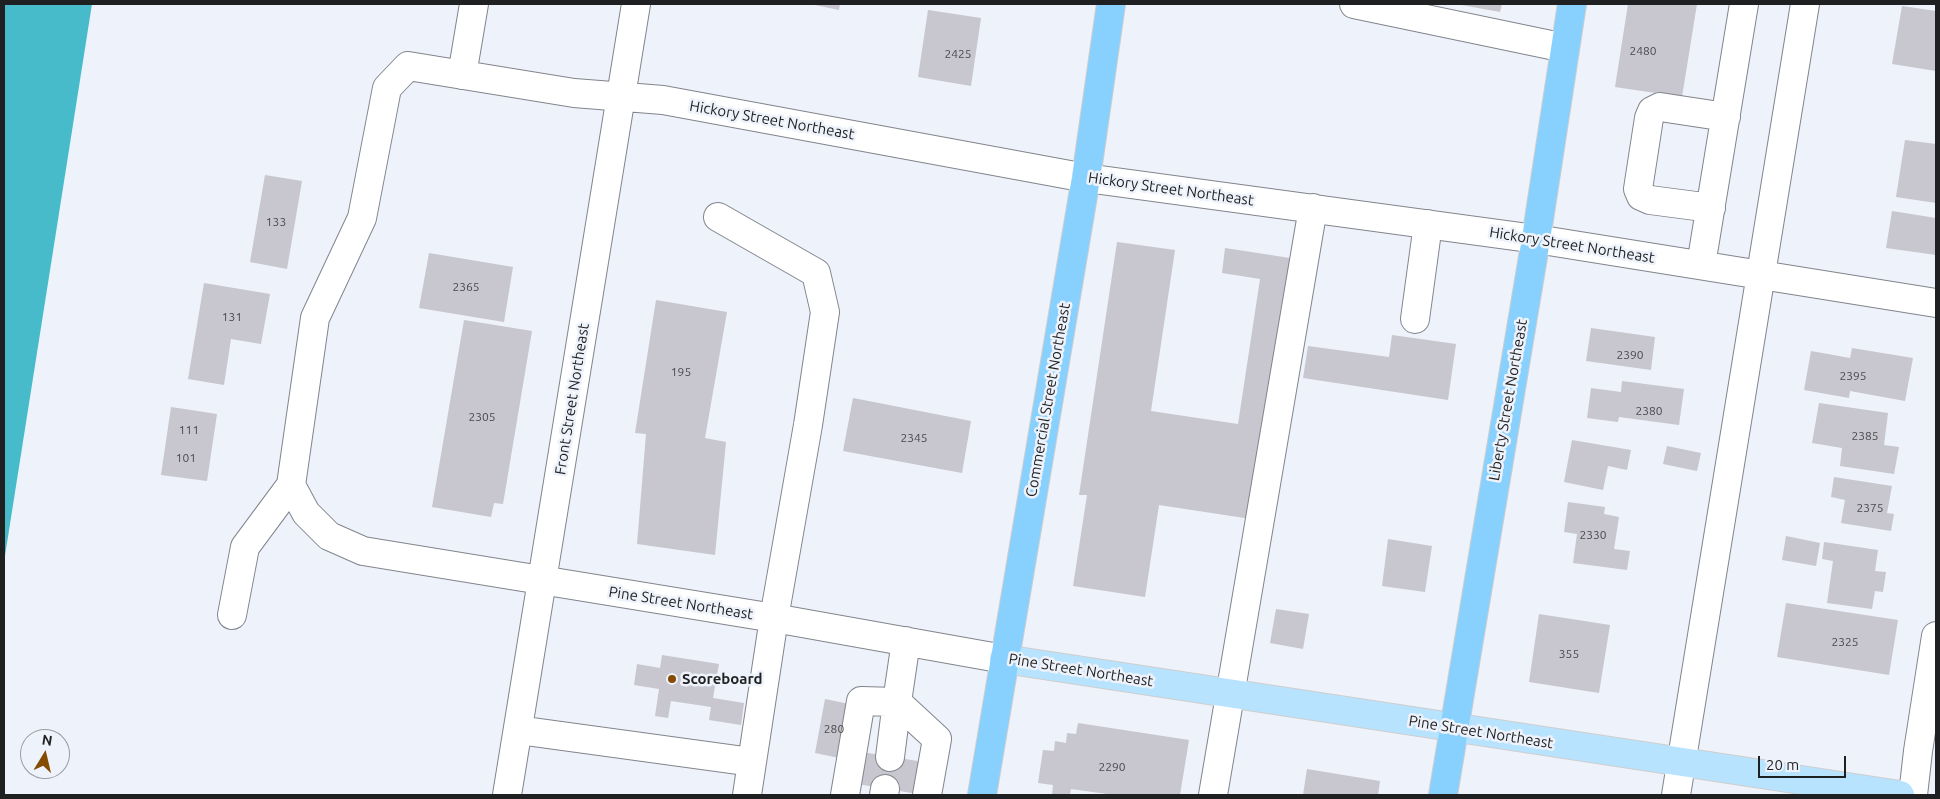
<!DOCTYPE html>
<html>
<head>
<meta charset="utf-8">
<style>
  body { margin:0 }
  #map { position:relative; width:1940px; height:799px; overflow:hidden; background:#eef2fa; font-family:Ubuntu,sans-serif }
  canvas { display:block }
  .frame { position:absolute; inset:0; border:5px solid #1e2022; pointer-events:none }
  .north { position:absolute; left:20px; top:729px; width:50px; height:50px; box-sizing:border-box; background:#eef2fa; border:1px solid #9b9ea4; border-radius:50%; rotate:9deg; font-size:14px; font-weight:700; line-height:20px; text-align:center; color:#1e2022 }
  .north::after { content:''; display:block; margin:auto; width:18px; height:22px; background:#854b01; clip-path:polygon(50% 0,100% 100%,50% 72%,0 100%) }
  .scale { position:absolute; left:1758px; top:756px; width:88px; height:22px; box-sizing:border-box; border:2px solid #1e2022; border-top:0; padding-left:6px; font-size:15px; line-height:18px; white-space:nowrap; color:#1e2022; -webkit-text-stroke:4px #eef2fa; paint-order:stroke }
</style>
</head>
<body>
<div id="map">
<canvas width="1940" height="799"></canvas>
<div class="frame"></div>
<div class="north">N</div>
<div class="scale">20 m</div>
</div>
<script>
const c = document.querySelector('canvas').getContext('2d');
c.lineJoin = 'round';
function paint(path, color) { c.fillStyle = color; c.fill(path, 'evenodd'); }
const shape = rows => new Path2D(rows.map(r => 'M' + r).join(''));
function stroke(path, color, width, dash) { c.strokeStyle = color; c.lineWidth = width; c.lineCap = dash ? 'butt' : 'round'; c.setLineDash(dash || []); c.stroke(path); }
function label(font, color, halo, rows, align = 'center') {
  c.font = font + ' Ubuntu,sans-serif'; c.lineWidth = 5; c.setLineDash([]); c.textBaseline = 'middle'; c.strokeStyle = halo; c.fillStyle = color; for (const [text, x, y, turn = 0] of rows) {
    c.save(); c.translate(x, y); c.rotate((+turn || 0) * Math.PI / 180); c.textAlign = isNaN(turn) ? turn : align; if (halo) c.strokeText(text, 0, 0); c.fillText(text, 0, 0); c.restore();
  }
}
paint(shape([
  [4,4,92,4,4,562]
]), '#47bbc9');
paint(shape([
  [810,4,840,4,839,10],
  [1456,4,1502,4,1500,12],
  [1628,4,1697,4,1682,97,1615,87],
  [1902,6,1936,11,1936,71,1892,64],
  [928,10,981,18,971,86,918,77],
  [1905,140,1936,144,1936,203,1896,197],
  [265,175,302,181,287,269,250,262],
  [1892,211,1936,218,1936,255,1886,248],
  [1117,242,1175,250,1151,411,1238,424,1260,279,1222,273,1225,248,1290,258,1251,519,1159,505,1145,597,1073,586,1087,495,1079,495],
  [429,253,513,267,504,322,419,308],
  [204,283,270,294,261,344,231,339,224,385,188,379],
  [656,300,727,312,705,438,726,442,715,555,637,544,646,434,635,433],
  [464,320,532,331,503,504,494,503,491,517,432,507],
  [1591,328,1655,337,1651,370,1586,361],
  [1392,335,1456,344,1448,400,1303,378,1308,346,1389,357],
  [1852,348,1913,358,1905,401,1850,391,1849,398,1804,390,1811,351,1850,358],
  [1622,381,1684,389,1679,425,1619,417,1618,422,1587,418,1591,388,1621,392],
  [853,398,971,421,962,473,843,451],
  [1819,403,1888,413,1884,445,1899,447,1894,474,1840,466,1842,448,1812,443],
  [171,407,217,414,207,481,161,475],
  [1572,440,1631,450,1627,470,1608,466,1603,490,1564,482],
  [1667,446,1701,453,1697,471,1663,464],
  [1834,477,1892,486,1887,513,1894,514,1891,531,1841,523,1845,500,1831,497],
  [1568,502,1605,507,1604,514,1619,517,1614,549,1630,551,1627,570,1573,563,1577,534,1564,532],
  [1786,536,1820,543,1816,566,1782,560],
  [1388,539,1432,546,1425,592,1382,586],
  [1824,542,1878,550,1875,571,1886,572,1883,592,1875,591,1872,609,1827,603,1833,561,1822,559],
  [1786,603,1898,620,1889,675,1777,657],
  [1276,609,1309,614,1303,649,1270,643],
  [1539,614,1610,625,1599,693,1529,682],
  [662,655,719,664,713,698,744,703,741,725,709,720,711,707,671,701,668,718,655,716,659,689,634,685,637,664,660,668],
  [825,699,854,705,844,759,815,753],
  [1078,723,1189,740,1180,795,1114,795,1071,789,1070,795,1052,795,1053,785,1038,783,1043,750,1054,751,1055,741,1066,743,1067,733,1076,734],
  [856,751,924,762,918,794,851,783],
  [1307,769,1380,781,1378,795,1303,795]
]), '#c8c6ce');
const minor = shape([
  [1354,4,1565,48],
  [462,75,474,4],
  [1711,208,1650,200,1641,196,1638,189,1649,118,1652,111,1660,107,1726,117],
  [718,217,816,273,825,312,808,425,774,618,747,795],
  [1701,265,1744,4],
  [1415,319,1428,224],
  [291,485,306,513,329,536,363,551,774,618,1004,659],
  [232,615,245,547,291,485,315,318,362,218,387,88,408,66,574,93,663,100,1086,178,1536,239,1936,303],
  [906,641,897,702,937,739,927,795],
  [518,730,752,762],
  [507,795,636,4],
  [845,795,861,701,897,702,890,757],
  [884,795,885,789],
  [1213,795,1313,208],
  [1676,795,1805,4],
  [1913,795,1918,751,1936,636]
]);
const major = shape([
  [1004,659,1900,795]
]);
const highway = shape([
  [982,795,1086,178,1111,4],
  [1443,795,1536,239,1572,4]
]);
stroke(minor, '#82858c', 30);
stroke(major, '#cecece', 30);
stroke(highway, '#cecece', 30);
stroke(minor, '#fff', 28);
stroke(major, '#b8e3fe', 28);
stroke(highway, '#88d0fe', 28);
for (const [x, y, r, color] of [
  [672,679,5,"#854b01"]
]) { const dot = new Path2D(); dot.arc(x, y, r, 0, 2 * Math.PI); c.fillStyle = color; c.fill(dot); stroke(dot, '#eef2fa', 2); }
label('12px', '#484a4d', null, [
  ["2480",1643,51],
  ["2425",958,54],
  ["133",276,222],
  ["2365",466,287],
  ["131",232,317],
  ["2390",1630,355],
  ["195",681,372],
  ["2395",1853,376],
  ["2380",1649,411],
  ["2305",482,417],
  ["111",189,430],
  ["2385",1865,436],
  ["2345",914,438],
  ["101",186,458],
  ["2375",1870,508],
  ["2330",1593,535],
  ["2325",1845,642],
  ["355",1569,654],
  ["280",834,729],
  ["2290",1112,767]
]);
label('15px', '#1e2022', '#eef2fa', [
  ["Hickory Street Northeast",772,120,10],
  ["Hickory Street Northeast",1171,189,8],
  ["Hickory Street Northeast",1572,245,9],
  ["Front Street Northeast",572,399,-81],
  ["Commercial Street Northeast",1048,400,-80],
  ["Liberty Street Northeast",1508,400,-80],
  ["Pine Street Northeast",681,603,9],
  ["Pine Street Northeast",1081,670,9],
  ["Pine Street Northeast",1481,732,9]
]);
label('bold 15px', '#1e2022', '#eef2fa', [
  ["Scoreboard",682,679]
], 'left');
</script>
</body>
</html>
